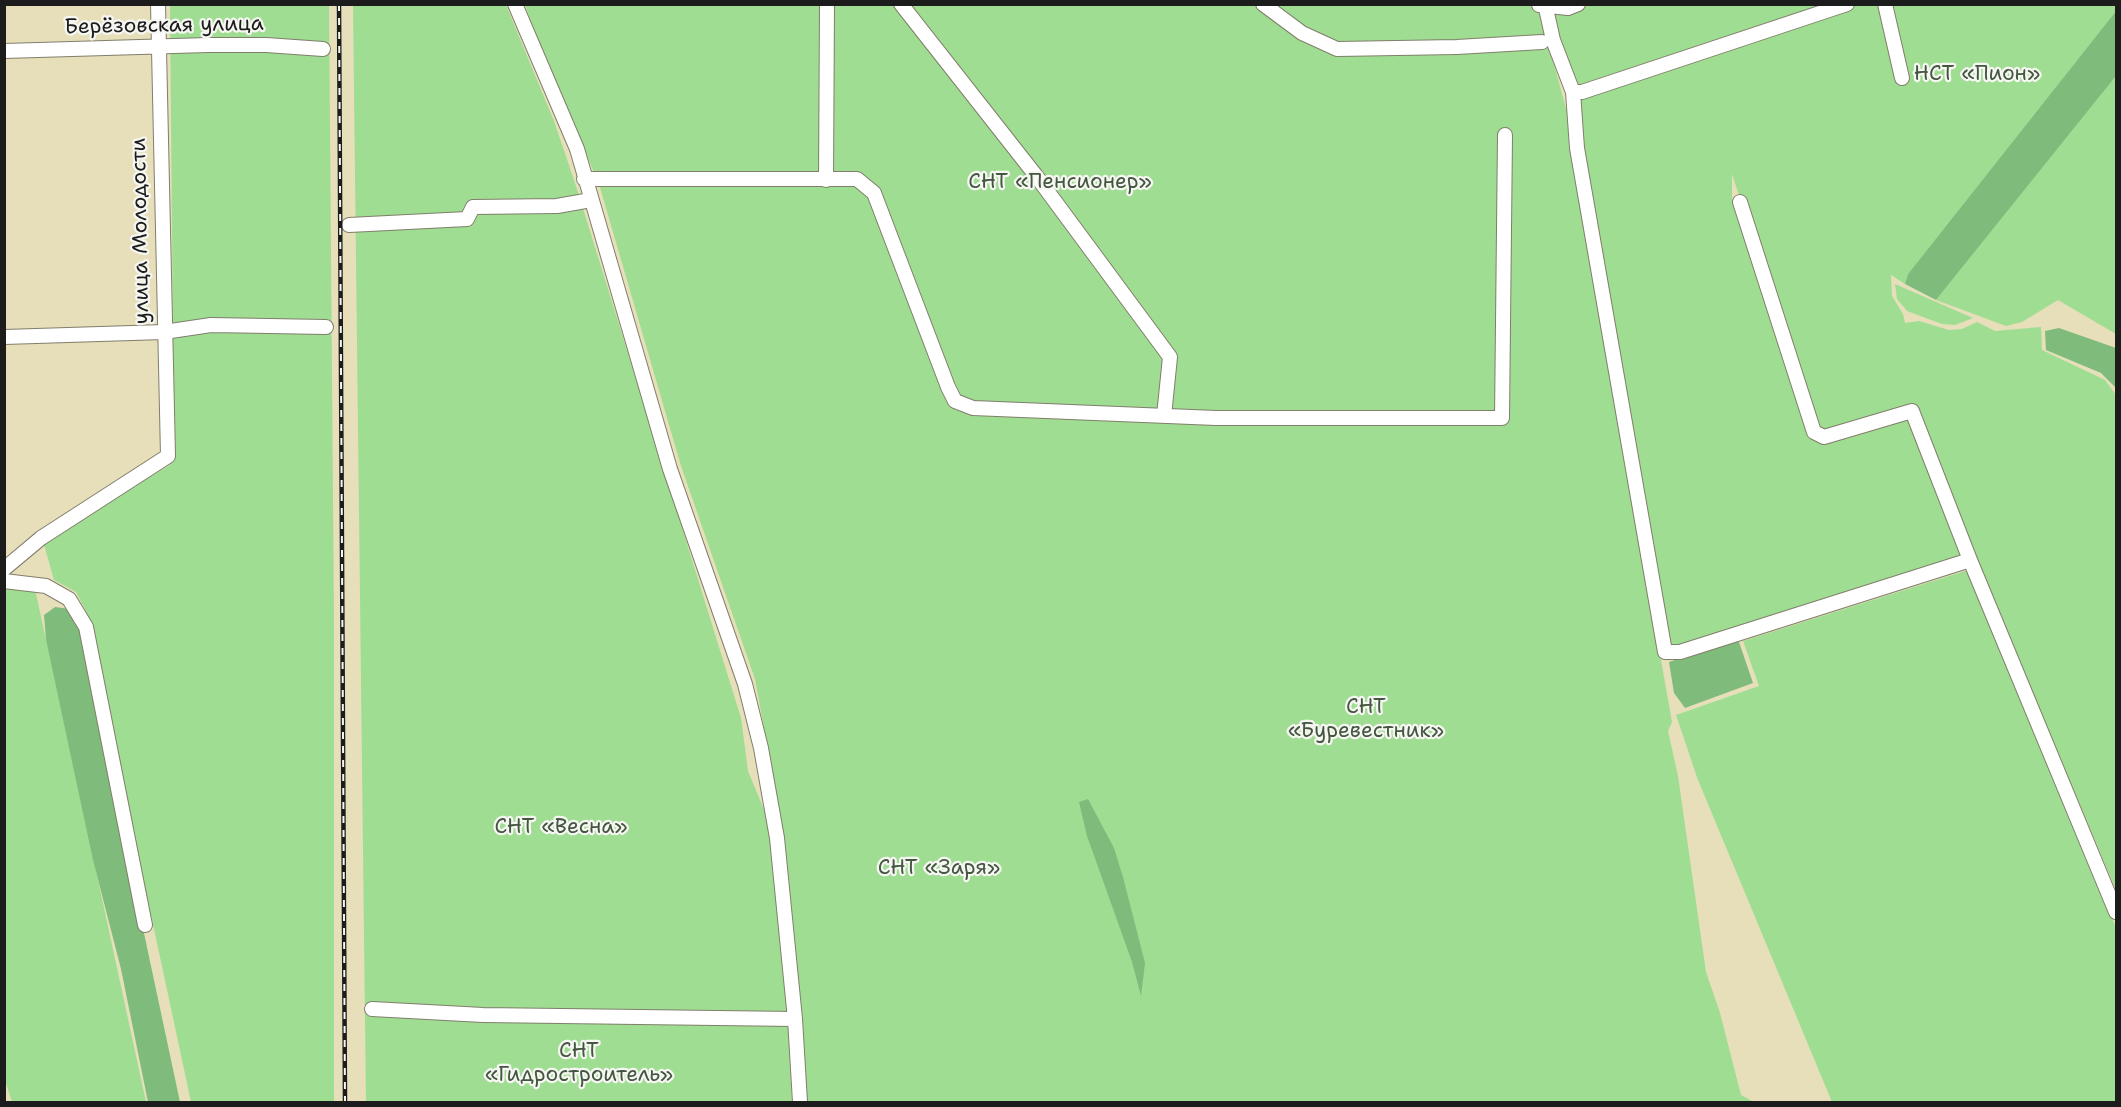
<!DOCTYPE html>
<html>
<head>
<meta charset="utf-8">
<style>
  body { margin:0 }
  #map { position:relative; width:2121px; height:1107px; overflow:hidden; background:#e6dfba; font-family:"Shantell Sans",sans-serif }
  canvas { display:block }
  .frame { position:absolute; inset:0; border:6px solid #1c1c1c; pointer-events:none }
</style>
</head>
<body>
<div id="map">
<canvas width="2121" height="1107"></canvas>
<div class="frame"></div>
</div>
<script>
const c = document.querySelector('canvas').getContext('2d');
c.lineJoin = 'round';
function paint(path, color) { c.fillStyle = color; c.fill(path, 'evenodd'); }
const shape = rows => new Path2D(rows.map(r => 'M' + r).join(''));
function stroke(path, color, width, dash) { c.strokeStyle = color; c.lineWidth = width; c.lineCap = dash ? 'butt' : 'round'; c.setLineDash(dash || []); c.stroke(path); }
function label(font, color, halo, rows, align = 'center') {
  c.font = font + ' "Shantell Sans",sans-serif'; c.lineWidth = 4.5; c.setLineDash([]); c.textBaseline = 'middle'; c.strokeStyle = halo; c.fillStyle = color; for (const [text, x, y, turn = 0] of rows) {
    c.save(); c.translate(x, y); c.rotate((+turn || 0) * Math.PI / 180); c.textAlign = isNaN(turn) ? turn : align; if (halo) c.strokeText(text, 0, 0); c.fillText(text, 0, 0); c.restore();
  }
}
paint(shape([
  [170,5,329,5,334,623,334,1102,191,1102,101,681,93,625,76,592,54,580,43,541,170,465,174,455],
  [353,5,506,5,554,121,577,189,741,718,748,771,770,824,786,994,792,1102,366,1102],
  [525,5,1538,5,1571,127,1616,407,1672,722,1668,731,1678,776,1706,972,1720,1013,1741,1095,1754,1102,805,1102,784,837,755,679,681,466,599,184,541,49],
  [1549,5,2116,5,2116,11,1908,274,1905,284,1891,275,1892,296,1903,314,1905,323,1919,321,1949,330,1962,329,1977,322,1995,331,2041,327,2042,350,2105,380,2116,395,2116,890,1912,406,1825,434,1816,428,1732,174,1732,199,1808,437,1823,445,1907,418,1963,558,1671,649,1581,148],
  [2116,76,2116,334,2058,300,2022,322,2006,326,1936,300],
  [1895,284,1904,288,1973,318,1955,325,1942,324,1907,311,1897,299],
  [1968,570,2116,928,2116,1102,1832,1102,1698,780,1676,715,1759,686,1743,641],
  [4,585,35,589,146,1102,12,1102,5,1080]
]), '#9fdd92');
paint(shape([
  [2116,11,2116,76,1936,300,1905,284,1908,274],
  [2059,328,2116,348,2116,388,2101,373,2046,350,2045,331],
  [55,607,70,609,77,619,180,1102,148,1102,121,969,93,860,46,640,44,615],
  [1738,639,1753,683,1685,708,1674,693,1669,662],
  [1088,799,1114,848,1123,877,1145,963,1141,996,1132,962,1087,836,1079,802]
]), '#7fbc7c');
const minor = shape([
  [515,4,577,149,670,469,745,684,761,748,777,838,795,1019,800,1102],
  [901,4,1037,177,1170,357,1164,416],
  [1263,4,1302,33,1337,49,1457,47,1542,42],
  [1545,4,1553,40,1573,92,1577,148,1665,652,1680,652,1970,560],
  [1885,4,1902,78],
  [1539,5,1568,8,1578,4],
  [4,51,208,45,266,45,323,49],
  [1573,92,1582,92,1847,4],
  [584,179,857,179,874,193,948,387,955,401,973,408,1216,418,1502,418,1505,135],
  [826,180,827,4],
  [1740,202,1814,432,1824,437,1912,411,1970,560,2116,912],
  [349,225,467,219,473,207,557,206,591,200],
  [4,337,164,332,211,325,326,327],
  [4,569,41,538,168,456,158,4],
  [4,581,46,586,69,599,86,627,145,925],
  [372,1009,483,1015,795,1019]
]);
stroke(minor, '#817e6b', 16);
stroke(minor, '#fff', 14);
const rail = shape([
  [339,4,345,1102]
]);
stroke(rail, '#1c1c1c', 4.5);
stroke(rail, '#f6f6f2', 2, [7]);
label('21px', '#1c1c1c', '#f6f6f2', [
  ["Берёзовская улица",164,26,-1],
  ["улица Молодости",141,231,-91]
]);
label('21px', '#43563f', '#f6f6f2', [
  ["НСТ «Пион»",1977,75],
  ["СНТ «Пенсионер»",1060,183],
  ["СНТ",1366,708],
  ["«Буревестник»",1366,732],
  ["СНТ «Весна»",561,828],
  ["СНТ «Заря»",939,869],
  ["СНТ",579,1052],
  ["«Гидростроитель»",579,1076]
]);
</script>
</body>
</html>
